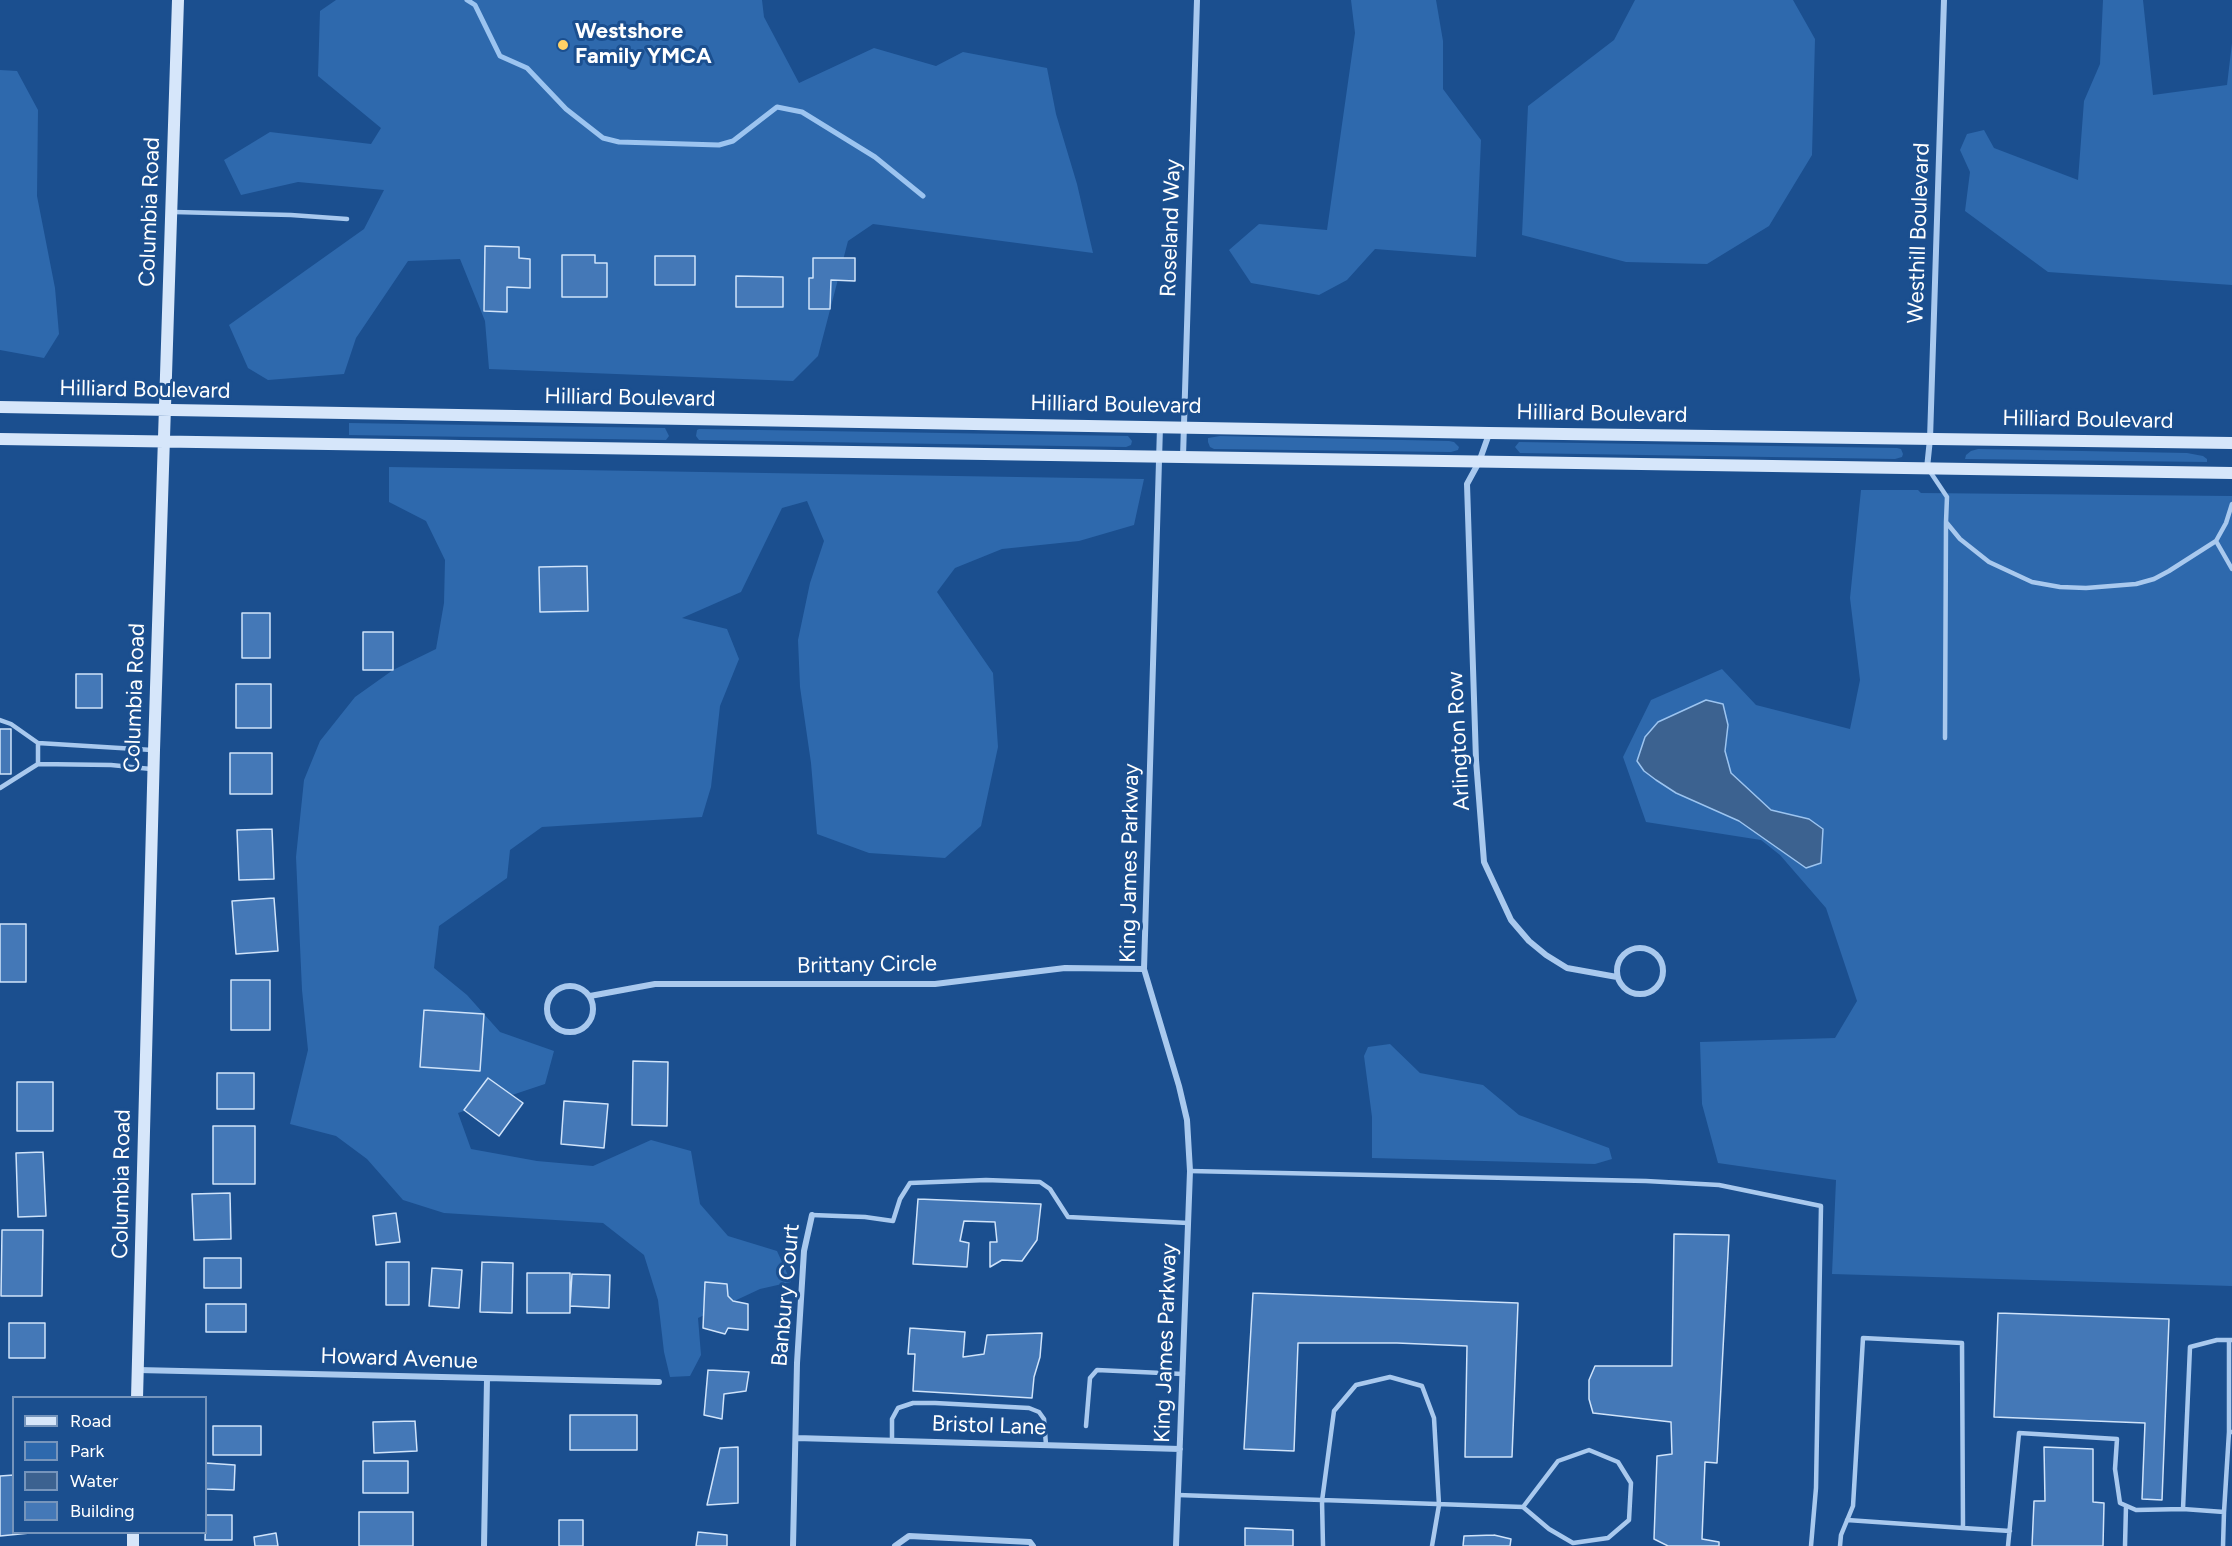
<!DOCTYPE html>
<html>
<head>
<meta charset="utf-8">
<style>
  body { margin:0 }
  #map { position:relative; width:2232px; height:1546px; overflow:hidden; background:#1b4f8f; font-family:Figtree,sans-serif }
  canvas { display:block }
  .legend { position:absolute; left:12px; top:1396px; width:195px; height:138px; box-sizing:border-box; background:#1b4f8f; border:2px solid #7695bc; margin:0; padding:8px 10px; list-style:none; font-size:18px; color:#fff }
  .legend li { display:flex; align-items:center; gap:12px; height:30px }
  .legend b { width:30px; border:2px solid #7695bc }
</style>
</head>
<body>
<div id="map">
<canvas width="2232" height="1546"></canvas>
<ul class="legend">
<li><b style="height:8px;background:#d6e6fa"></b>Road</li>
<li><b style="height:16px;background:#2e69ad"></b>Park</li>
<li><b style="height:16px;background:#3c6290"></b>Water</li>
<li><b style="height:16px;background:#4478b7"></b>Building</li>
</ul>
</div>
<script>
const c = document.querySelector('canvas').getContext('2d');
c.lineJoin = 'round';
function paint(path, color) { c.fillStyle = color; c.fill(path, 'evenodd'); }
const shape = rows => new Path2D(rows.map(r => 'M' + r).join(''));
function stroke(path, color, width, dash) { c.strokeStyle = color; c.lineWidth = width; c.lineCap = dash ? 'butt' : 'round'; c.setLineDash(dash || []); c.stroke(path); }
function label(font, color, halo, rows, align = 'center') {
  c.font = font + ' Figtree,sans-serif'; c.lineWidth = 6; c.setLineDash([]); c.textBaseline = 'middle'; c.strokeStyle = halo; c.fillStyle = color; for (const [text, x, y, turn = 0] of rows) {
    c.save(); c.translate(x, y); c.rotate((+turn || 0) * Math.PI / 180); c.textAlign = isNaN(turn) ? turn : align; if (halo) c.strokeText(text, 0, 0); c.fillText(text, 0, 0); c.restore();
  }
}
paint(shape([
  [336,0,762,0,764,17,799,83,874,48,936,66,963,52,1047,68,1056,114,1077,184,1093,253,873,224,848,241,818,356,793,381,489,369,485,321,460,259,408,261,356,338,344,374,268,380,248,368,229,325,364,229,384,190,298,182,241,195,224,160,270,132,371,144,381,128,318,76,320,11],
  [1351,0,1436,0,1443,41,1443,89,1481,140,1476,257,1375,249,1347,280,1319,295,1251,283,1229,250,1259,224,1327,230,1355,33],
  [1635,0,1793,0,1815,39,1812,155,1769,226,1707,264,1626,262,1522,235,1528,106,1614,40],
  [2103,0,2143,0,2153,95,2227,85,2232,43,2232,285,2048,272,1965,211,1970,172,1960,150,1967,134,1984,130,1994,148,2078,180,2084,101,2100,64],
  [0,70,17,71,38,110,37,196,55,288,59,334,44,358,0,350],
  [349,423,665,428,669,436,666,440,349,435],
  [699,429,1128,436,1132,441,1131,445,1126,447,699,440,696,436,697,430],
  [1220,436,1449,441,1454,442,1459,447,1458,450,1451,452,1214,449,1210,447,1208,442,1208,438],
  [1519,442,1897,448,1901,449,1903,454,1902,457,1895,459,1520,453,1515,447],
  [1978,449,2187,453,2203,456,2207,459,2207,462,1965,459,1966,455,1971,451],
  [389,467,1144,479,1134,525,1079,541,1002,549,955,568,937,592,993,673,998,747,981,826,945,858,869,853,817,834,811,763,800,687,798,640,810,583,824,541,807,501,782,508,741,592,682,618,727,629,739,659,720,706,711,787,702,817,542,827,510,850,507,878,439,926,434,968,467,995,500,1032,554,1051,545,1084,458,1113,471,1149,537,1161,593,1166,651,1140,691,1151,700,1204,728,1236,777,1251,791,1282,760,1289,698,1318,701,1355,690,1376,670,1377,664,1352,658,1300,644,1255,603,1223,444,1213,403,1200,367,1159,336,1136,290,1124,308,1050,302,990,296,857,304,780,320,741,355,697,393,670,436,649,444,603,445,560,426,521,389,502],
  [1861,490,1918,490,1921,493,2232,496,2232,1286,1832,1274,1836,1180,1718,1163,1702,1104,1700,1042,1835,1038,1857,1001,1826,908,1780,855,1761,840,1646,822,1623,757,1651,700,1722,669,1756,705,1850,729,1860,680,1850,598],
  [1390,1044,1420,1073,1483,1085,1519,1115,1609,1148,1612,1159,1595,1164,1372,1158,1372,1117,1364,1056,1368,1047]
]), '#2e69ad');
const water = shape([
  [1706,700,1723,704,1728,725,1725,751,1731,773,1771,810,1809,819,1823,829,1821,863,1806,868,1739,821,1676,793,1656,780,1644,771,1637,761,1645,737,1658,722,1706,700]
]);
paint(water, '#3c6290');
stroke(water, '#9cc4f0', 1.5);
stroke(shape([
  [467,0,475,5,500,56,527,68,566,109,603,138,619,142,719,145,733,141,777,107,802,112,875,157,923,196]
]), '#9cc4f0', 5);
const building = shape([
  [485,246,519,247,519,258,530,259,530,288,507,287,507,312,484,311,485,246],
  [562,255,595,255,595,263,607,263,607,297,562,297,562,255],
  [655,256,695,256,695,285,655,285,655,256],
  [813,258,855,258,855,281,831,280,830,309,809,309,809,278,813,278,813,258],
  [736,276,783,277,783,307,736,307,736,276],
  [587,566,588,611,540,612,539,567,587,566],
  [242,613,270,613,270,658,242,658,242,613],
  [363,632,393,632,393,670,363,670,363,632],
  [76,674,102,674,102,708,76,708,76,674],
  [236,684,271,684,271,728,236,728,236,684],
  [0,729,11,729,11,774,0,774,0,729],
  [230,753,272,753,272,794,230,794,230,753],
  [272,829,274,879,239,880,237,830,272,829],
  [274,898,278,951,236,954,232,901,274,898],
  [0,924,26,924,26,982,0,982,0,924],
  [231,980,270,980,270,1030,231,1030,231,980],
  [424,1010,484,1014,480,1071,420,1067,424,1010],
  [633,1061,668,1062,667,1126,632,1125,633,1061],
  [217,1073,254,1073,254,1109,217,1109,217,1073],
  [488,1078,523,1103,499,1136,464,1110,488,1078],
  [17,1082,53,1082,53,1131,17,1131,17,1082],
  [564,1101,608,1104,604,1148,561,1144,564,1101],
  [213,1126,255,1126,255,1184,213,1184,213,1126],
  [43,1152,46,1216,18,1217,16,1153,43,1152],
  [230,1193,231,1239,194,1240,192,1194,230,1193],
  [918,1199,1041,1204,1037,1240,1022,1261,1002,1260,990,1267,990,1242,997,1242,995,1222,964,1221,960,1241,969,1243,967,1267,913,1264,918,1199],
  [396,1213,400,1242,376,1245,373,1216,396,1213],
  [2,1230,43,1230,42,1296,1,1296,2,1230],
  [1674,1234,1729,1235,1717,1463,1705,1462,1702,1539,1719,1542,1719,1546,1668,1546,1654,1539,1657,1456,1672,1454,1671,1422,1593,1413,1589,1399,1589,1380,1595,1366,1672,1366,1674,1234],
  [204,1258,241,1258,241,1288,204,1288,204,1258],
  [386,1262,409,1262,409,1305,386,1305,386,1262],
  [482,1262,513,1263,512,1313,480,1312,482,1262],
  [432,1268,462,1270,459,1308,429,1306,432,1268],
  [527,1273,570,1273,570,1313,527,1313,527,1273],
  [572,1274,610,1275,609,1308,570,1306,572,1274],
  [705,1282,727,1284,728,1296,733,1301,748,1304,748,1330,728,1328,725,1334,703,1328,705,1282],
  [1253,1293,1518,1303,1512,1457,1465,1457,1467,1346,1397,1343,1298,1343,1294,1451,1244,1449,1253,1293],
  [206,1304,246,1304,246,1332,206,1332,206,1304],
  [1998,1313,2169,1319,2162,1500,2142,1499,2145,1423,1994,1417,1998,1313],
  [9,1323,45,1323,45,1358,9,1358,9,1323],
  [910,1328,965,1332,963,1357,984,1354,987,1335,1042,1333,1040,1357,1034,1377,1032,1398,913,1391,915,1354,908,1354,910,1328],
  [708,1370,749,1372,746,1391,724,1394,722,1419,704,1415,708,1370],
  [570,1415,637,1415,637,1450,570,1450,570,1415],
  [415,1421,417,1451,374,1453,373,1422,415,1421],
  [213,1426,261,1426,261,1455,213,1455,213,1426],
  [738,1447,738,1503,707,1505,720,1448,738,1447],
  [2044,1447,2093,1449,2093,1502,2104,1503,2103,1546,2032,1546,2034,1501,2045,1501,2044,1447],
  [363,1461,408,1461,408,1493,363,1493,363,1461],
  [206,1463,235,1465,234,1490,206,1489,206,1463],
  [14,1475,14,1532,40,1532,0,1536,0,1476,14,1475],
  [359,1512,413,1512,413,1546,359,1546,359,1512],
  [206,1515,232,1515,232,1540,205,1540,206,1515],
  [559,1520,583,1520,583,1546,559,1546,559,1520],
  [1245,1528,1293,1530,1293,1546,1245,1546,1245,1528],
  [698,1532,727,1535,727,1546,696,1546,698,1532],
  [276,1533,278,1546,255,1546,254,1537,276,1533],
  [1494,1535,1511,1539,1510,1546,1463,1546,1464,1536,1494,1535]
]);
paint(building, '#4478b7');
stroke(building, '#cfe3fa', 1.5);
stroke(shape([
  [174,212,291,215,347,219],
  [1929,470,1947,497,1946,522,1960,539,1989,562,2032,582,2060,587,2086,588,2136,584,2154,579,2169,571,2216,541],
  [2232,504,2226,523,2216,541,2232,569],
  [0,720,11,724,38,743,152,750],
  [1945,738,1946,522],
  [38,764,38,743],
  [0,788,38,764,111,765,151,769],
  [1190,1171,1646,1181,1719,1185,1821,1206,1816,1488,1811,1546],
  [812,1215,865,1217,893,1221,900,1199,910,1183,986,1180,1040,1182,1050,1189,1068,1217,1188,1223],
  [2229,1340,2229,1432],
  [1086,1426,1090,1378,1097,1370,1183,1374],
  [892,1441,892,1419,898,1408,913,1403,935,1403,1029,1408,1039,1412,1044,1419,1046,1445],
  [1178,1495,1523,1507,1549,1529,1573,1543,1608,1538,1629,1520,1631,1483,1618,1462,1589,1450,1558,1461,1523,1507],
  [2183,1509,2190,1347,2217,1340,2232,1340],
  [1847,1520,1963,1528],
  [1323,1546,1322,1501,1334,1411,1356,1385,1390,1377,1422,1386,1434,1418,1439,1505,1432,1546],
  [1840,1546,1841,1535,1853,1506,1863,1338,1962,1343,1963,1528,2010,1531],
  [2008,1546,2019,1433,2117,1439,2115,1469,2120,1503,2136,1510,2183,1509,2224,1512,2229,1432,2232,1432],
  [2125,1546,2126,1506],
  [2223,1546,2224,1512]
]), '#a9c9ee', 4.5);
stroke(shape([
  [1160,427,1144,969,1179,1086,1187,1120,1190,1171,1176,1546],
  [1489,434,1479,462,1467,484,1476,760,1484,862,1511,920,1529,941,1546,955,1567,968,1617,977],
  [1183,457,1197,0],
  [1927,468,1930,439,1944,0],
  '1617 971a23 23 0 1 1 46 0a23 23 0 1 1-46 0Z',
  '547 1009a23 23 0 1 1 46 0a23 23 0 1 1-46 0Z',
  [590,996,655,984,935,984,1065,968,1144,969],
  [138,1370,659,1382],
  [796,1438,1180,1449],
  [484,1546,487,1379],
  [793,1546,797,1363,804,1251,812,1215],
  [895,1546,909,1536,1030,1542,1033,1546]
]), '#a9c9ee', 6);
stroke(shape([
  [0,407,1489,433,2232,443],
  [0,439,2232,473],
  [137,1398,154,750,178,0],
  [133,1546,133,1532]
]), '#d6e6fa', 12);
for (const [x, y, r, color] of [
  [563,45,6,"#ffd166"]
]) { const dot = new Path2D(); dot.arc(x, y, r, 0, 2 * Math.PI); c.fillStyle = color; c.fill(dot); stroke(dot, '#1b4f8f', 2); }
label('bold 22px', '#fff', '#1b4f8f', [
  ["Westshore",575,32],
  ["Family YMCA",575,57]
], 'left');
label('22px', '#fff', '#1b4f8f', [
  ["Columbia Road",150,212,-88],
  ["Roseland Way",1171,228,-88],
  ["Westhill Boulevard",1919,233,-88],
  ["Hilliard Boulevard",145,390,1],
  ["Hilliard Boulevard",630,398,1],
  ["Hilliard Boulevard",1116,405,1],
  ["Hilliard Boulevard",1602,414,1],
  ["Hilliard Boulevard",2088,420,1],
  ["Columbia Road",135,698,-88],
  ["Arlington Row",1459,741,-93],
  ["King James Parkway",1130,863,-89],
  ["Brittany Circle",867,965,-1],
  ["Columbia Road",122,1184,-89],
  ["Banbury Court",786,1295,-85],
  ["King James Parkway",1166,1343,-88],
  ["Howard Avenue",399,1359,2],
  ["Bristol Lane",989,1426,2]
]);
</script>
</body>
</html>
